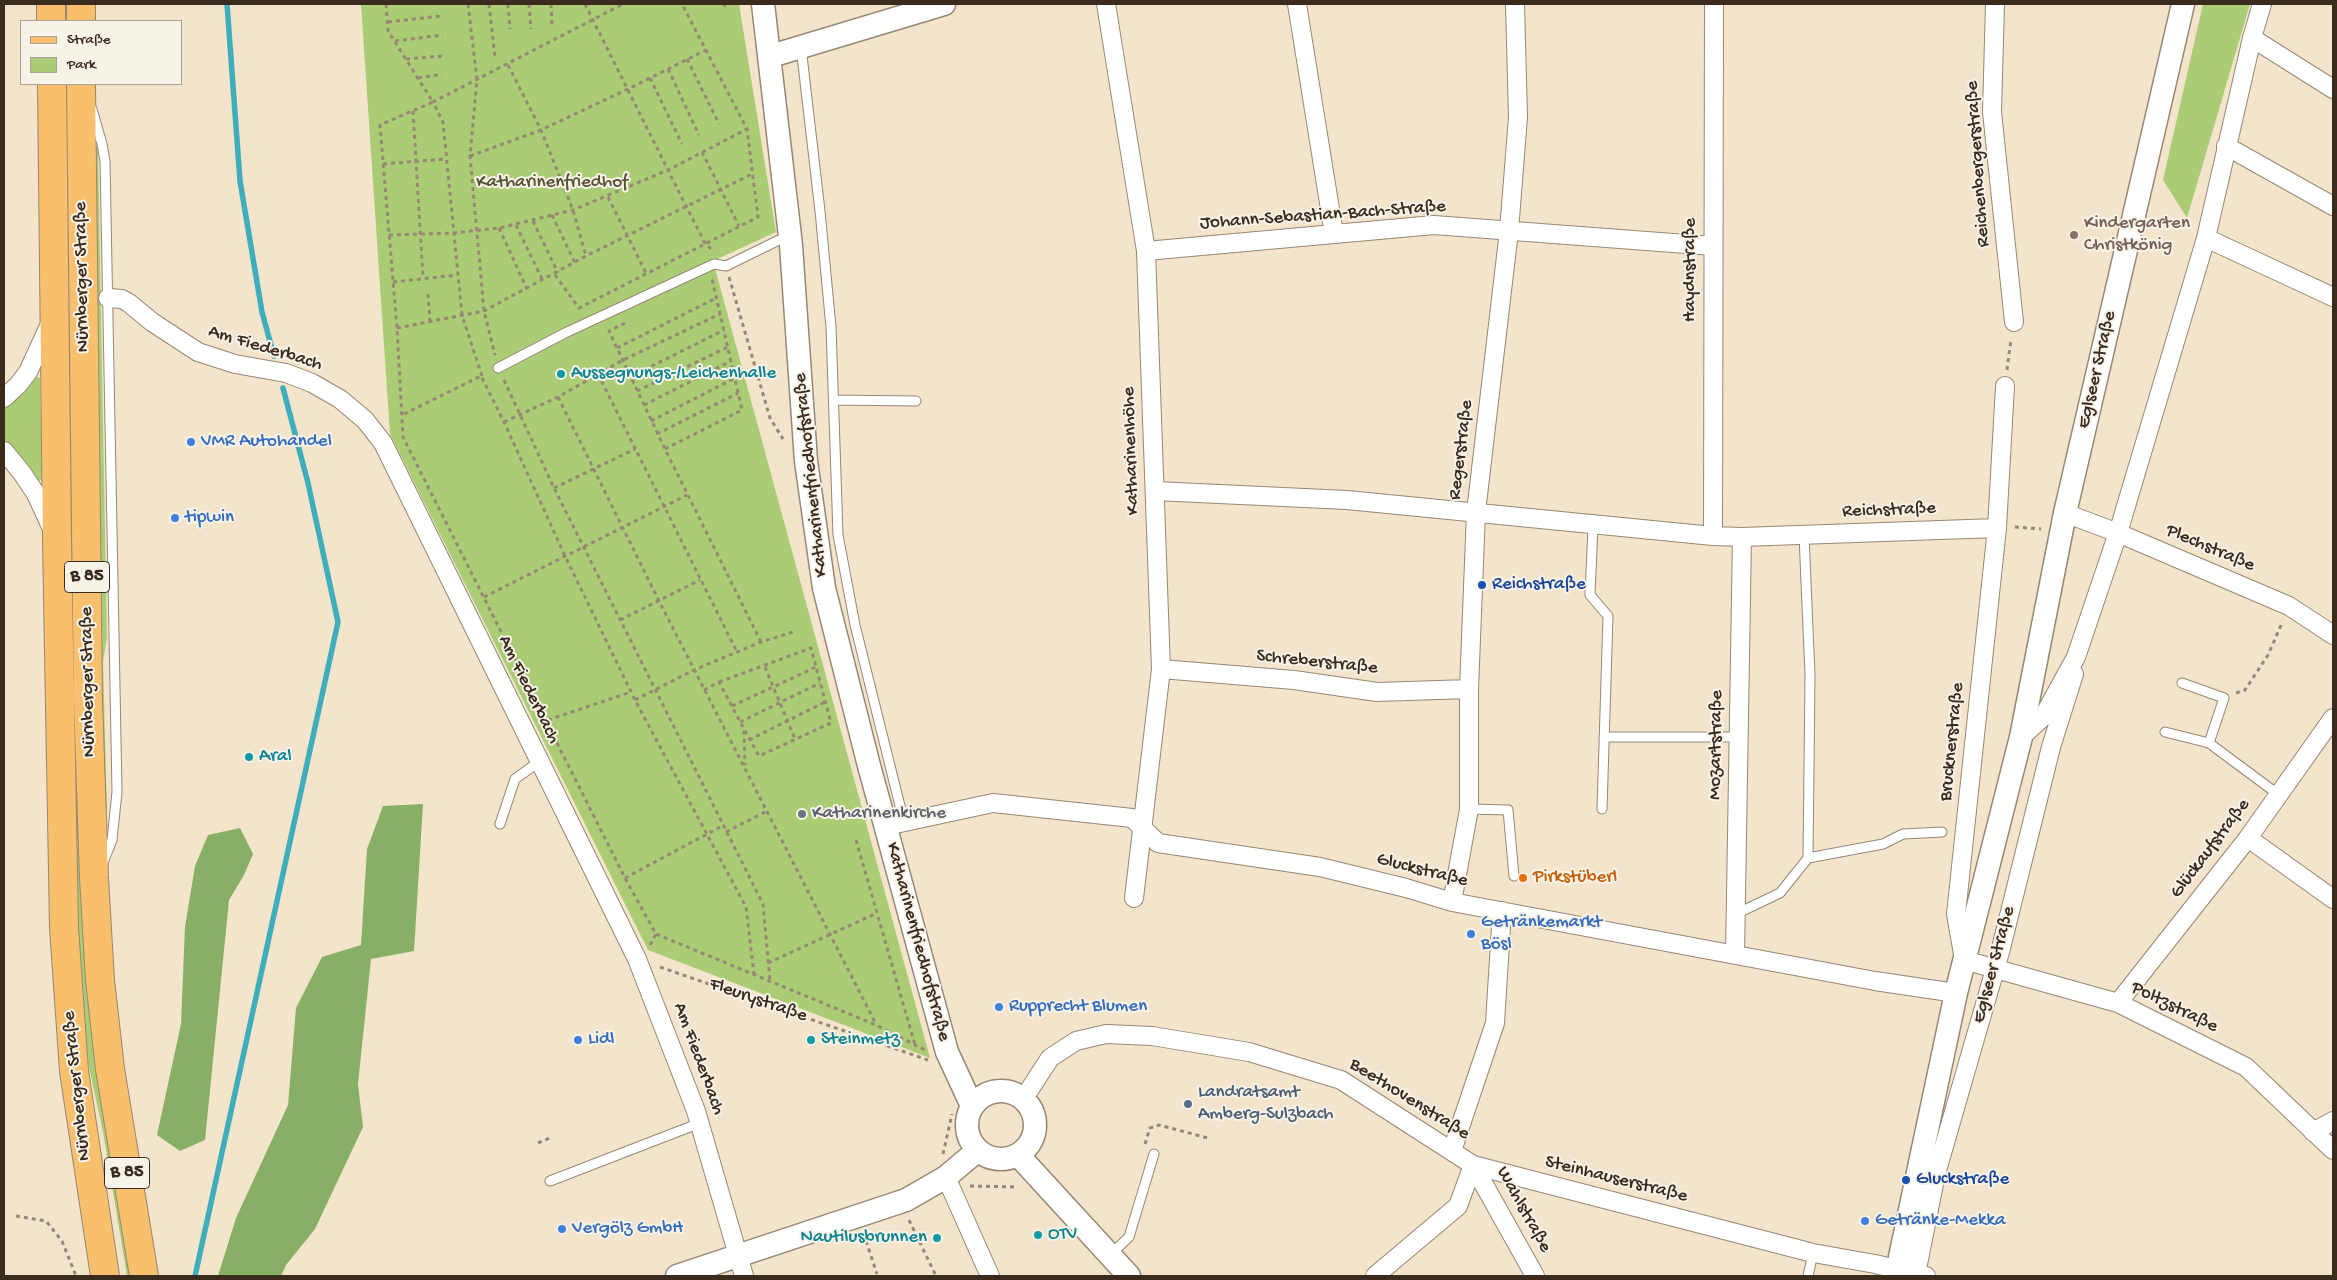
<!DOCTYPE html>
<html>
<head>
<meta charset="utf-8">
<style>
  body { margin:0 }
  #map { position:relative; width:2337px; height:1280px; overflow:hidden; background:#f3e4cb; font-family:"Gochi Hand",sans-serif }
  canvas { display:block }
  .frame { position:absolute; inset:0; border:5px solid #3b2a1e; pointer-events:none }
  .legend { position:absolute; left:20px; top:20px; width:162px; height:65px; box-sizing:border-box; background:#f7f3e8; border:1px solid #aca397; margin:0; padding:6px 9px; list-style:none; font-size:15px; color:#3b2a1e }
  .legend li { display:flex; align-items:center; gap:10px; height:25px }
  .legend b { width:25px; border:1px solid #aca397 }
</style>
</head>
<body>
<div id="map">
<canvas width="2337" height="1280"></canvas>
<div class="frame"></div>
<ul class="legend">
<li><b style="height:6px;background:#f8bf6c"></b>Straße</li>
<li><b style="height:14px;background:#aacc75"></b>Park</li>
</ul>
</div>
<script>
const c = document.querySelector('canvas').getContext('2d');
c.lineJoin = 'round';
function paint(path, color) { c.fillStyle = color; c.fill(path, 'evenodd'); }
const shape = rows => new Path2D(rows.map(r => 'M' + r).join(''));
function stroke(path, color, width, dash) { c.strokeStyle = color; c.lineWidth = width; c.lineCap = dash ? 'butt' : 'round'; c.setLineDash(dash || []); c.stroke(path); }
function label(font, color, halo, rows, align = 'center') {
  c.font = font + ' "Gochi Hand",sans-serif'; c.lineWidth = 4; c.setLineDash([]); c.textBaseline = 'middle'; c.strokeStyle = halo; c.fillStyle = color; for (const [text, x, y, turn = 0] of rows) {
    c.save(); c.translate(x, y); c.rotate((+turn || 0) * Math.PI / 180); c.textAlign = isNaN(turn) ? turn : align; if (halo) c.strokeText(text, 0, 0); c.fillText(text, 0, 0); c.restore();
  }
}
paint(shape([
  [361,4,739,4,776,232,713,261,930,1058,648,950,390,434],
  [2203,4,2250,4,2187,218,2163,180],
  [64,84,69,84,76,659,132,1276,127,1276,103,1132,87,1058,78,971,74,823],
  [95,146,98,149,107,638,103,661,107,811,103,811,99,618],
  [36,376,40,378,42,479,39,481,34,481,4,443,4,406,21,394]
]), '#aacc75');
paint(shape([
  [423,804,414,951,371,959,358,1084,363,1127,315,1229,286,1265,281,1276,218,1276,236,1218,288,1105,296,1008,322,957,361,945,367,849,383,806],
  [240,828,253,854,244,875,229,900,205,1140,180,1151,157,1135,181,1024,185,927,195,866,208,835]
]), '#87b066');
stroke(shape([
  [227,4,240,181,262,312,274,356],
  [195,1276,338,622,308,483,283,388]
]), '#3faebc', 5.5);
const service = shape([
  [801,47,820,211,831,327,838,535,855,625,904,822],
  [92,109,102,144,105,161,117,792,112,840,102,865],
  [498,368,565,333,714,264,726,266,779,240],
  [834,400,916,401],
  [1593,526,1590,595,1608,616,1602,809],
  [2182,683,2224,698,2209,743],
  [2165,732,2209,743,2279,795],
  [1604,737,1739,737],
  [1469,809,1508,810,1514,876],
  [500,824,515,779,540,761],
  [1808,858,1883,844,1903,834,1942,832],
  [1736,914,1780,893,1808,858,1810,675,1804,535],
  [550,1181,700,1123],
  [1111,1254,1129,1237,1154,1154],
  [1808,1276,1813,1253]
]);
const minor = shape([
  [1106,4,1146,251,1161,669,1134,898],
  [1297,4,1334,234],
  [1995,4,1992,112,2014,322],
  [2252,38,2333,89],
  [2226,146,2333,206],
  [2206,238,2333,297],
  [1146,251,1434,225,1713,246],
  [108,298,122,299,129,303,152,322,198,352,235,364,286,373,312,383,340,399,365,420,383,443,637,959,696,1111,744,1276],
  [2005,386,1997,528,1956,914,1964,960,2118,1003,2246,1067,2333,1150],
  [4,398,18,385,28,372,50,324],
  [4,451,22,473,36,494,53,531],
  [1155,491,1347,500,1713,536,1742,537,1997,528],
  [2065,513,2118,533,2289,606,2333,635],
  [1713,536,1714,4],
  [1161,669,1294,680,1377,692,1469,689],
  [2021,737,2043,717,2076,657,2118,533,2206,238,2252,38,2262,4],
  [886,826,993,803,1132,818,1158,843,1320,867,1406,888,1452,902,1875,981,1956,993],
  [2248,838,2333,899],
  [1452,902,1469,809,1469,689,1476,512,1509,231,1518,117,1515,4],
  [1735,955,1742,537],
  [2118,1003,2248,838,2333,718],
  [1024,1098,1050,1058,1076,1041,1106,1034,1152,1036,1249,1052,1341,1080,1473,1165,1813,1253,1875,1264,1926,1276],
  [2313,1132,2333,1121],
  [1452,1151,1495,1023,1502,911],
  [1473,1165,1535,1276],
  [946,1177,990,1276],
  [1916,1274,1936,1174,2000,952,2051,747,2074,674],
  [1375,1276,1458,1206,1473,1165]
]);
const tertiary = shape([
  [763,4,791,245,806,461,824,588,868,762,941,1030,947,1052,972,1106],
  [771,56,944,4],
  '967 1125a34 34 0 1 1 68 0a34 34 0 1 1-68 0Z',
  [1018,1155,1129,1276],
  [677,1276,906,1200,946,1177,978,1150],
  [1896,1276,1956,993,2021,737,2065,513,2183,4]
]);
const primary = shape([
  [51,4,51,21],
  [81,4,81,21],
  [52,84,57,540,64,928,74,1071,105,1276],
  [81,84,88,699,94,878,100,980,110,1069,144,1276]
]);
stroke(service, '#978774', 11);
stroke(minor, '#978774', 20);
stroke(tertiary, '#978774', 25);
stroke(primary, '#978774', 30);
stroke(shape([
  [386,4,388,31,433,102,380,125,397,328,403,437,625,878,656,934,876,1025,927,1051],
  [468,4,477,80,470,156,484,311,495,355],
  [489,4,495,57],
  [508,4,510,29],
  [529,4,531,29],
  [551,4,552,26],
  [585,4,686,206,705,243,713,251],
  [724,4,725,7],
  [388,22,441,16],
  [395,41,443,35],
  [406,59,443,56],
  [687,59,719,124],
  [508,65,541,130,573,210,586,256],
  [668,69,699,135],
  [418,78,442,74],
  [650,78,682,144],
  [413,111,423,278],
  [702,152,739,226],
  [470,156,541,130,628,89,706,50],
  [383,164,446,159],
  [608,197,646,273],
  [552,215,575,263],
  [533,221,558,273],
  [516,225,543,281],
  [499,228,527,289],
  [389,235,453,233,499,228,573,210,668,170,747,129],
  [555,275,579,308,758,217,747,129,682,4],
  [729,277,770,418,783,439],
  [393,282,457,275],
  [428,294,430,321],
  [625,323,609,331,665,449,761,642],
  [397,328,484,311,586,256,752,174],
  [617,348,716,298],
  [2007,370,2011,339],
  [598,374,737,652],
  [482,376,462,315,443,122,433,102,623,4],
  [630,377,724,330],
  [504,380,554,488,763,904,770,980],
  [637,391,728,347],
  [558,397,659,601,876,1024],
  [644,405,731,361],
  [404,414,481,376,504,422,565,556,635,700,746,907,754,974],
  [651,421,735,378],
  [504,422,558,397,623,360,720,314],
  [657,434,738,393],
  [665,449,742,410,712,279],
  [554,488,635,449],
  [2015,527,2041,529],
  [484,597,687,495],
  [620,620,700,580],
  [765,667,795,739],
  [719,682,811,648,831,723,759,756,744,729],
  [704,690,719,682,744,729,745,765],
  [2236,693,2245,690,2268,655,2282,623],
  [635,700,694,670,761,642,793,632],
  [732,706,816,667],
  [548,720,631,692],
  [740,722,820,683],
  [749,740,825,702],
  [726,832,767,811],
  [856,840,915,1045],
  [625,878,724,825],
  [650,945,656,934],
  [768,963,877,913],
  [660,967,928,1060],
  [538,1143,550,1138],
  [1145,1144,1150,1128,1159,1125,1208,1138],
  [943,1154,952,1114],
  [970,1186,1018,1187],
  [16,1216,46,1221,62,1241,76,1276],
  [909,1220,936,1276],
  [866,1241,877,1274]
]), '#978774', 3, [4, 4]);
stroke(service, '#fff', 9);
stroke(minor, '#fff', 18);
stroke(tertiary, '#fff', 22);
stroke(primary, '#f8bf6c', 28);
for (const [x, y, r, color] of [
  [2074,235,5,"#8d6e63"],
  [561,374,5,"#0f9aa8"],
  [191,442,5,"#3f7fe0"],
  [175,518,5,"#3f7fe0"],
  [1482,585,5,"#1a4fb4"],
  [249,757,5,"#0f9aa8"],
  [802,814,5,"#6b7280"],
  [1523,878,5,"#e8710a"],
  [1471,934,5,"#3f7fe0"],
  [999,1007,5,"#3f7fe0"],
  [578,1040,5,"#3f7fe0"],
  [811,1040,5,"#0f9aa8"],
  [1188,1104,5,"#5c6f8a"],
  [1906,1180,5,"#1a4fb4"],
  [1865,1221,5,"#3f7fe0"],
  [562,1229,5,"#3f7fe0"],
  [1038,1235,5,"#0f9aa8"],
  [937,1238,5,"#0f9aa8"]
]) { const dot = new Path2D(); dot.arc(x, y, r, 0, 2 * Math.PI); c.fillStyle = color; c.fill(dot); stroke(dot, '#f7f3e8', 2); }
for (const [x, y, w] of [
  [87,577,45],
  [127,1173,45]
]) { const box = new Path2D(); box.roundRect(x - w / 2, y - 15.5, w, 31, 4); c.fillStyle = '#f7f3e8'; c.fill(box); stroke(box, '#3b2a1e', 1); }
label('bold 18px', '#3b2a1e', null, [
  ["B 85",87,577],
  ["B 85",127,1173]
]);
label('19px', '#3b2a1e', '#f7f3e8', [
  ["Reichenbergerstraße",1979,164,-94],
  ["Johann-Sebastian-Bach-Straße",1323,216,-4],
  ["Haydnstraße",1691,270,-90],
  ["Nürnberger Straße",83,277,-91],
  ["Am Fiederbach",265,349,17],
  ["Eglseer Straße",2098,370,-77],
  ["Regerstraße",1462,450,-83],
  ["Katharinenhöhe",1132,451,-92],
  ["Katharinenfriedhofstraße",812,475,-96],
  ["Reichstraße",1889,511,-2],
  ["Plechstraße",2210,549,23],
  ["Schreberstraße",1317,663,6],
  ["Nürnberger Straße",89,682,-91],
  ["Am Fiederbach",528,690,64],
  ["Brucknerstraße",1953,742,-84],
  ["Mozartstraße",1717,745,-89],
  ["Glückaufstraße",2211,849,-53],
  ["Gluckstraße",1422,871,14],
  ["Katharinenfriedhofstraße",917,942,75],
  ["Eglseer Straße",1995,965,-75],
  ["Fleurystraße",758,1001,19],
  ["Poltzstraße",2174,1008,26],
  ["Am Fiederbach",698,1059,70],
  ["Nürnberger Straße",78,1086,-96],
  ["Beethovenstraße",1409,1100,32],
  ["Steinhauserstraße",1616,1180,14],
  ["Wahlstraße",1523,1210,61]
]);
label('19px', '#575234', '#f7f3e8', [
  ["Katharinenfriedhof",552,183]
]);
label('19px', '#785e54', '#f7f3e8', [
  ["Kindergarten",2084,224],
  ["Christkönig",2084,246]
], 'left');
label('19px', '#0d838f', '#f7f3e8', [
  ["Aussegnungs-/Leichenhalle",571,374],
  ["Aral",259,757],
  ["Steinmetz",821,1040],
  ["OTV",1048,1235],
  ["Nautilusbrunnen",927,1238,"right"]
], 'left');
label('19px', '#366cbe', '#f7f3e8', [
  ["VMR Autohandel",201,442],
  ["tipwin",185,518],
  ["Getränkemarkt",1481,923],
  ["Bösl",1481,945],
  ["Rupprecht Blumen",1009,1007],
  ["Lidl",588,1040],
  ["Getränke-Mekka",1875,1221],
  ["Vergölz GmbH",572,1229]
], 'left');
label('19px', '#164399', '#f7f3e8', [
  ["Reichstraße",1492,585],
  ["Gluckstraße",1916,1180]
], 'left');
label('19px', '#5b616d', '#f7f3e8', [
  ["Katharinenkirche",812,814]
], 'left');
label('19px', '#c56008', '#f7f3e8', [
  ["Pirkstüberl",1533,878]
], 'left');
label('19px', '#4e5e75', '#f7f3e8', [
  ["Landratsamt",1198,1093],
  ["Amberg-Sulzbach",1198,1115]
], 'left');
</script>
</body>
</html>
